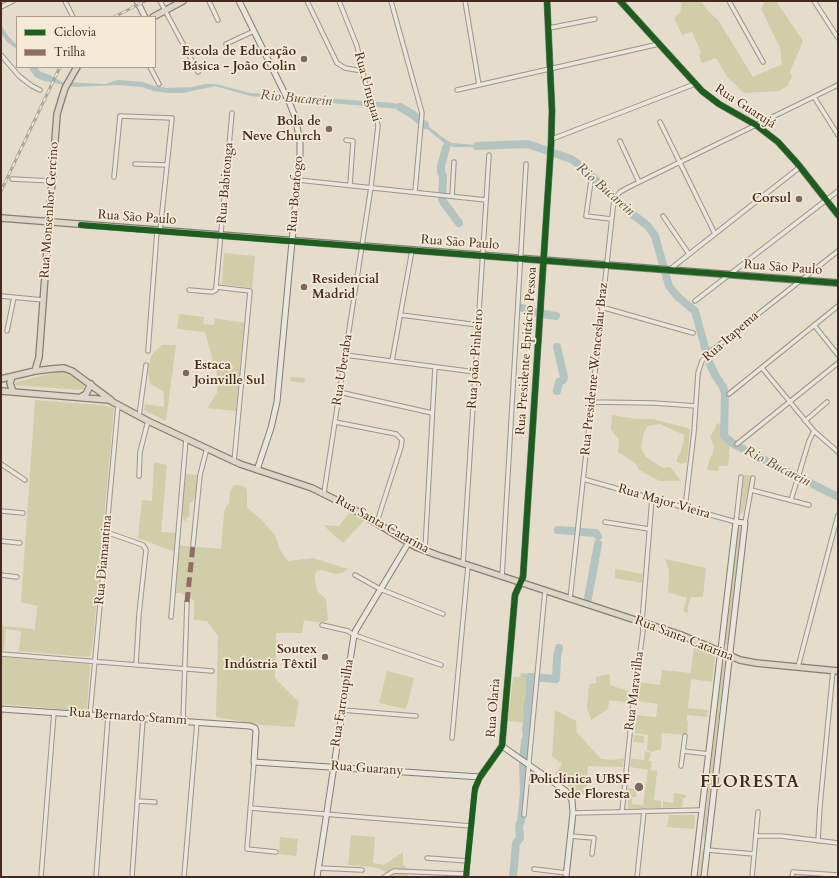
<!DOCTYPE html>
<html>
<head>
<meta charset="utf-8">
<style>
  body { margin:0 }
  #map { position:relative; width:839px; height:878px; overflow:hidden; background:#e5dccb; font-family:Cardo,serif }
  canvas { display:block }
  .frame { position:absolute; inset:0; border:2px solid #45291e; pointer-events:none }
  .legend { position:absolute; left:16px; top:16px; width:140px; height:52px; box-sizing:border-box; background:#f5ead6; border:1px solid #af9d8c; margin:0; padding:5px 7px; list-style:none; font-size:12px; color:#45291e }
  .legend li { display:flex; align-items:center; gap:8px; height:20px }
  .legend b { width:20px; border:1px solid #af9d8c }
</style>
</head>
<body>
<div id="map">
<canvas width="839" height="878"></canvas>
<div class="frame"></div>
<ul class="legend">
<li><b style="height:5px;background:#1b5e20"></b>Ciclovia</li>
<li><b style="height:5px;background:#8d6e63"></b>Trilha</li>
</ul>
</div>
<script>
const c = document.querySelector('canvas').getContext('2d');
c.lineJoin = 'round';
function paint(path, color) { c.fillStyle = color; c.fill(path, 'evenodd'); }
const shape = rows => new Path2D(rows.map(r => 'M' + r).join(''));
function stroke(path, color, width, dash) { c.strokeStyle = color; c.lineWidth = width; c.lineCap = dash ? 'butt' : 'round'; c.setLineDash(dash || []); c.stroke(path); }
function label(font, color, halo, rows, align = 'center') {
  c.font = font + ' Cardo,serif'; c.lineWidth = 3.5; c.setLineDash([]); c.textBaseline = 'middle'; c.strokeStyle = halo; c.fillStyle = color; for (const [text, x, y, turn = 0] of rows) {
    c.save(); c.translate(x, y); c.rotate((+turn || 0) * Math.PI / 180); c.textAlign = isNaN(turn) ? turn : align; if (halo) c.strokeText(text, 0, 0); c.fillText(text, 0, 0); c.restore();
  }
}
paint(shape([
  [681,1,701,1,708,11,718,20,753,77,782,64,780,48,761,9,765,1,776,1,803,41,790,72,792,77,787,86,779,91,743,93,735,84,727,77,716,58,702,63,699,55,701,52,692,32,682,35,674,18,680,13,682,2],
  [224,253,255,256,252,288,222,284],
  [179,314,204,317,203,324,214,325,215,318,244,323,236,411,207,408,217,393,218,379,205,332,177,329],
  [162,345,176,345,166,421,144,410,145,404,164,407,164,395,163,391,150,384,148,374,150,360,152,355,155,351],
  [65,371,72,374,83,382,84,384,83,389,79,390,15,385,16,382,58,372],
  [291,377,305,378,304,383,290,381],
  [35,400,102,405,114,408,92,652,91,655,88,657,19,651,21,631,6,629,4,650,1,650,1,626,35,629,37,606,21,602],
  [612,415,636,419,653,419,687,428,690,430,687,462,682,464,677,462,677,459,680,453,684,440,684,435,660,424,648,426,644,432,641,448,646,457,663,468,670,467,681,481,660,481,639,470,635,463,618,452,619,440,611,429],
  [722,423,722,438,730,444,728,466,719,466,718,471,707,470,710,458,713,454,714,446,710,437,715,429,716,424],
  [154,462,167,465,161,532,177,533,176,545,221,549,224,513,226,506,229,503,230,492,233,486,237,485,245,487,247,490,247,507,263,521,275,535,280,550,288,561,313,558,348,569,342,573,336,574,322,570,317,571,315,574,315,580,317,591,326,599,328,620,323,623,304,620,302,633,276,633,275,678,299,702,294,727,262,725,216,717,218,636,207,621,194,620,194,600,180,593,176,593,178,553,138,538,142,500,152,501],
  [185,474,198,475,197,494,193,501,189,504,190,515,186,519,187,523,183,519,182,514],
  [744,475,751,475,749,488,743,512,741,514,740,513],
  [351,511,366,519,343,543,323,525,339,526],
  [739,526,741,528,728,644,726,645,725,643,738,527],
  [665,559,706,568,703,597,691,597,688,605,688,613,683,611,687,598,668,592,669,571],
  [615,569,643,574,642,583,615,578],
  [694,644,715,655,712,682,691,679,688,708,708,710,707,717,687,715,687,721,688,722,687,735,662,733,661,749,652,752,647,750,648,735,634,733,635,715,656,717,658,704,637,701,639,682,660,685,662,670,691,673],
  [1,657,89,664,90,668,87,708,84,711,1,704],
  [724,662,725,664,705,837,704,838,703,837,722,664],
  [387,671,414,678,406,709,379,703],
  [521,673,533,674,528,723,508,721,513,677,520,677],
  [610,674,610,685,628,691,629,699,625,702,609,700,608,709,591,720,587,707,589,684,596,683,596,677],
  [555,710,576,721,577,733,601,759,612,760,624,758,623,767,588,766,586,794,575,794,571,788,555,774,562,764,552,756],
  [634,735,644,736,644,743,633,742],
  [645,751,651,753,649,761,652,761,651,770,657,771,654,800,661,801,661,808,628,809,628,788,637,789,636,797,632,797,632,804,643,805,648,770,630,767,631,759,644,760],
  [674,793,686,795,686,798,683,798,682,807,663,808,663,801,673,803],
  [669,815,694,815,695,817,694,829,667,827],
  [351,835,375,837,373,863,384,865,403,852,403,865,408,869,408,877,387,877,388,873,382,870,373,867,348,865],
  [280,837,298,839,296,856,279,854],
  [702,851,704,852,701,877,698,877]
]), '#d1cda9');
paint(shape([
  [1,25,9,37,17,45,17,49,7,42,1,33],
  [28,67,37,67,41,72,50,75,62,82,105,84,118,80,132,81,143,82,154,86,167,88,192,87,205,84,216,84,250,93,394,103,400,105,445,139,452,143,487,146,486,147,454,147,448,145,444,159,444,143,414,118,399,109,250,96,215,86,183,93,169,93,153,91,142,87,119,85,75,87,44,81,35,77]
]), '#b3c4c0');
stroke(shape([
  [522,676,530,677]
]), '#b3c4c0', 1.5);
stroke(shape([
  [400,107,412,114,425,125],
  [477,146,528,144,571,159,577,163,608,191,623,207,648,226,655,236,669,286,678,297,695,311,709,362,715,375,723,387,725,393,724,436,735,445,838,497],
  [446,148,441,166,441,172,443,176,442,200,459,223],
  [522,308,538,313],
  [543,314,556,316],
  [557,347,564,377,563,380,559,382,557,391],
  [558,530,573,531],
  [582,532,596,533,598,536],
  [588,598,598,544],
  [513,877,516,843,520,838,519,826,521,821,524,793,523,764,525,740,527,738,526,730,528,715,527,708,530,695,530,677,556,679,557,657,559,648]
]), '#b3c4c0', 8);
const street = shape([
  [65,1,73,17],
  [160,1,198,72],
  [209,1,218,20],
  [307,1,337,63,345,68,362,71],
  [391,1,422,113,415,192],
  [465,1,479,85],
  [729,1,763,62],
  [814,1,838,38],
  [1,7,13,1],
  [549,28,595,19],
  [226,44,254,31],
  [1,55,19,76,32,86,40,90],
  [150,67,159,84],
  [457,90,659,44],
  [814,97,838,135],
  [232,113,216,287,250,291,234,462],
  [660,122,715,234],
  [552,139,695,84],
  [346,140,353,141,350,185],
  [620,141,639,182],
  [135,164,167,165],
  [114,177,120,116,172,118,160,231],
  [12,179,52,181],
  [298,180,486,200],
  [591,181,586,216,611,219],
  [452,196,454,162],
  [663,216,689,254],
  [669,270,800,167],
  [189,290,212,292,216,290,216,287],
  [1,296,43,300],
  [695,301,838,191],
  [601,307,693,333],
  [401,315,478,325],
  [814,325,838,355],
  [7,331,14,297],
  [148,351,157,231],
  [345,355,475,372],
  [392,361,412,250],
  [762,368,814,431,838,452],
  [339,392,432,413],
  [729,394,838,306],
  [591,402,654,403,696,406],
  [139,416,146,365],
  [805,421,827,402],
  [335,422,396,434,402,440,401,447,377,522],
  [737,444,838,363],
  [1,464,25,480],
  [139,476,140,452,148,421],
  [583,479,736,522,741,477],
  [751,490,809,505],
  [324,493,371,187,378,126,376,115,367,91,357,46,339,1],
  [791,500,809,441,814,431],
  [685,508,694,432,698,373,702,361,710,352,838,251],
  [1,511,23,513],
  [605,522,649,529],
  [745,523,753,478],
  [106,532,143,545,146,550,139,614,136,665],
  [1,541,20,543],
  [193,545,200,475,207,448],
  [425,550,435,367],
  [463,564,489,155],
  [1,575,17,577],
  [355,575,380,589,443,614],
  [502,577,526,164],
  [570,599,614,199,620,192,629,187,838,85],
  [171,617,186,439],
  [322,625,348,631,354,635,441,665],
  [1,654,212,671],
  [798,667,838,515],
  [342,710,416,716],
  [90,715,118,405],
  [183,721,187,602],
  [452,738,468,566],
  [683,751,709,754],
  [254,762,247,849,276,852],
  [681,766,685,736],
  [137,801,155,802],
  [250,808,471,826],
  [622,812,633,704,643,631,642,622,652,498],
  [573,813,702,810],
  [524,815,545,591],
  [570,836,594,838,592,854],
  [756,836,781,836,838,843],
  [818,841,820,806,833,670],
  [707,850,754,854],
  [427,858,468,861],
  [319,868,362,870],
  [534,869,566,873],
  [41,877,54,712],
  [96,877,108,716],
  [132,877,143,718],
  [184,877,197,722],
  [384,877,394,871,467,874],
  [466,877,474,794,480,777],
  [637,877,644,811],
  [752,877,758,812],
  [792,877,793,872,838,875]
]);
const secondary = shape([
  [137,1,145,17],
  [239,1,290,104,295,117,300,141,300,156,277,402,271,428,257,470],
  [620,1,702,91,719,104,756,125,778,142,797,163,838,215],
  [1,709,250,726,255,728,256,731,254,762,480,777,502,746,515,595,523,577,551,145,552,111,547,1],
  [502,746,566,791,572,800,573,813,566,877],
  [317,877,354,635,356,630,409,542],
  [694,877,736,522,745,523,704,877]
]);
const primary = shape([
  [153,17,183,1],
  [1,218,838,283],
  [35,371,39,357,57,114,65,88,77,67],
  [12,377,10,383,13,392],
  [1,379,35,371,51,369,64,368,72,371,111,400],
  [1,391,109,400,148,421,240,464,312,488,348,506,416,547,437,555,681,635,740,660,756,663,838,671],
  [81,397,86,394,91,384]
]);
stroke(street, '#9d948a', 5.5);
stroke(secondary, '#867d73', 7);
stroke(primary, '#867d73', 8);
stroke(street, '#eae5dd', 3.5);
stroke(secondary, '#eae5dd', 5);
stroke(primary, '#ddd5c8', 5.5);
const rail = shape([
  [114,17,145,1],
  [1,191,60,67]
]);
stroke(rail, '#aea69f', 3);
stroke(rail, '#f5ead6', 1.5, [4.5]);
stroke(shape([
  [187,602,193,545]
]), '#8d6e63', 5, [10, 5]);
stroke(shape([
  [620,1,702,91,719,104,756,125,778,142,797,163,838,215],
  [81,225,838,283],
  [466,877,475,788,480,777,502,746,515,595,523,577,551,145,552,111,547,1]
]), '#1b5e20', 6);
for (const [x, y, r, color] of [
  [304,59,4,"#7d685b"],
  [329,129,4,"#7d685b"],
  [799,199,4,"#7d685b"],
  [304,287,4,"#7d685b"],
  [186,373,4,"#7d685b"],
  [325,657,4,"#7d685b"],
  [639,787,5,"#7d685b"]
]) { const dot = new Path2D(); dot.arc(x, y, r, 0, 2 * Math.PI); c.fillStyle = color; c.fill(dot); stroke(dot, '#f5ead6', 1.5); }
label('bold 13px', '#45291e', '#f5ead6', [
  ["Escola de Educação",296,52],
  ["Básica - João Colin",296,67],
  ["Bola de",321,122],
  ["Neve Church",321,137],
  ["Corsul",791,199],
  ["Residencial",312,280,"left"],
  ["Madrid",312,295,"left"],
  ["Estaca",194,366,"left"],
  ["Joinville Sul",194,381,"left"],
  ["Soutex",317,650],
  ["Indústria Têxtil",317,665],
  ["Policlínica UBSF",630,780],
  ["Sede Floresta",630,795]
], 'right');
label('13px', '#45291e', '#f5ead6', [
  ["Rua Uruguai",367,87,75],
  ["Rua Guarujá",745,107,33],
  ["Rua Babitonga",226,183,-85],
  ["Rua Botafogo",296,194,-85],
  ["Rua Monsenhor Gercino",50,210,-86],
  ["Rua São Paulo",137,218,4],
  ["Rua São Paulo",460,243,4],
  ["Rua São Paulo",783,268,4],
  ["Rua Itapema",731,337,-41],
  ["Rua Presidente Epitácio Pessoa",527,351,-86],
  ["Rua João Pinheiro",476,359,-86],
  ["Rua Presidente Wenceslau Braz",595,369,-84],
  ["Rua Uberaba",343,370,-81],
  ["Rua Major Vieira",664,502,16],
  ["Rua Santa Catarina",382,525,29],
  ["Rua Diamantina",104,560,-85],
  ["Rua Santa Catarina",684,639,21],
  ["Rua Maravilha",635,691,-83],
  ["Rua Farroupilha",343,703,-81],
  ["Rua Olaria",494,708,-85],
  ["Rua Bernardo Stamm",128,717,4],
  ["Rua Guarany",367,769,4]
]);
label('italic 14px', '#5b4d45', '#f5ead6', [
  ["Rio Bucarein",296,99,5],
  ["Rio Bucarein",605,190,41],
  ["Rio Bucarein",777,467,27]
]);
c.letterSpacing = '1px';
label('bold 17px', '#45291e', '#f5ead6', [
  ["FLORESTA",750,783]
]);
c.letterSpacing = '0px';
</script>
</body>
</html>
